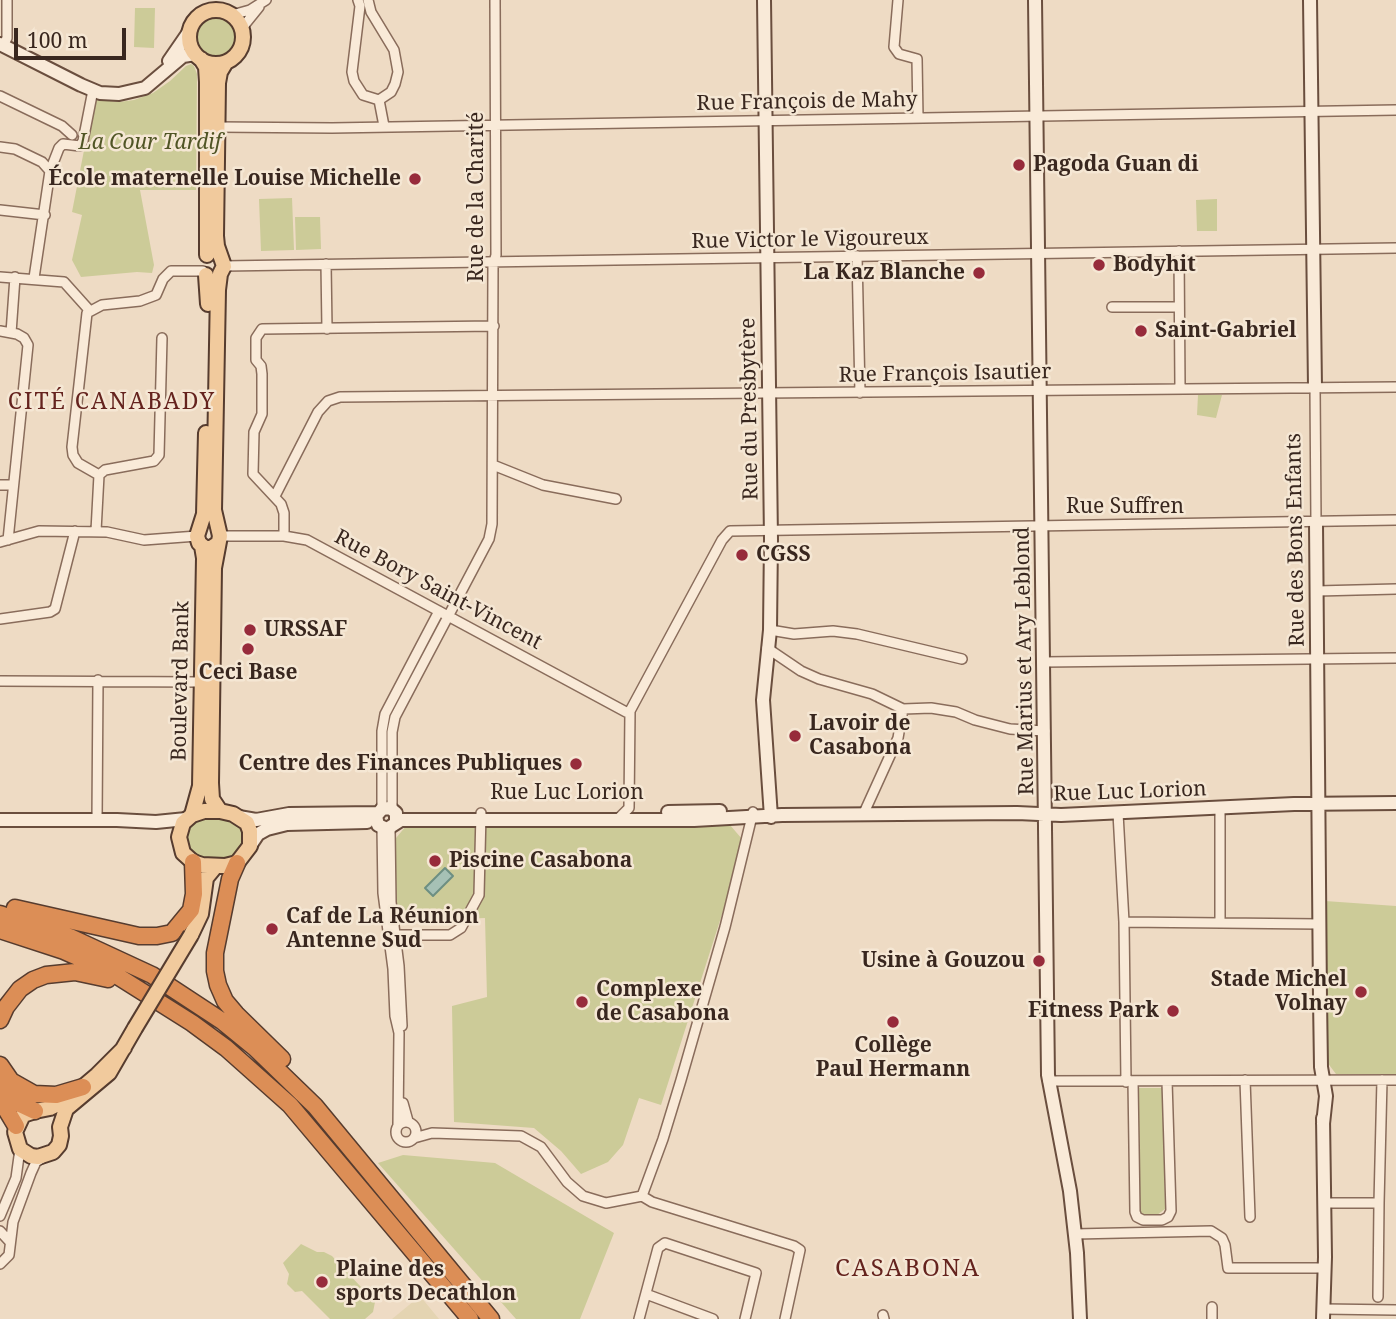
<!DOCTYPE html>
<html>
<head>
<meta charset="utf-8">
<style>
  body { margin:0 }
  #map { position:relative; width:1396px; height:1319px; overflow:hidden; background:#eedbc4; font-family:"Noto Serif",serif }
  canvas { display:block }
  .scale { position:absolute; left:14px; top:28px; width:112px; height:32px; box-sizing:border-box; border:4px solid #39271f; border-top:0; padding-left:9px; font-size:21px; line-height:24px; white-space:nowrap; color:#39271f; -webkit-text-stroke:5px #f5e7d4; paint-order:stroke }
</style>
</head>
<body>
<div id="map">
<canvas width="1396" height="1319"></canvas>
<div class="scale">100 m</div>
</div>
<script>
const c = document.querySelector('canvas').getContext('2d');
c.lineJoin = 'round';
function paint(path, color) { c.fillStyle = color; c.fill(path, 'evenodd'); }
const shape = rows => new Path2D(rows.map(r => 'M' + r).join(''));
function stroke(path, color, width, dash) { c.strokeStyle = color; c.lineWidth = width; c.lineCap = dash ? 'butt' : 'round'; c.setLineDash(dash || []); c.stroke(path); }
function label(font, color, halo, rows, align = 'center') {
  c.font = font + ' "Noto Serif",serif'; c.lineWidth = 5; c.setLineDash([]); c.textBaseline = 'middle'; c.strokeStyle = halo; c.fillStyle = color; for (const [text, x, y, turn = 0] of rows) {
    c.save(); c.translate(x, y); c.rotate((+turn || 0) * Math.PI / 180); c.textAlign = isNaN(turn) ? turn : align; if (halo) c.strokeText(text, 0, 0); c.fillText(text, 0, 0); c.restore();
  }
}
paint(shape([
  [420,1296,439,1319,392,1319]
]), '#e4d4b2');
paint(shape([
  [135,8,155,8,154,48,134,47],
  '192 36a23 23 0 1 1 46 0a23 23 0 1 1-46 0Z',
  [191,64,194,66,197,74,196,190,140,190,154,265,152,273,137,272,81,277,72,260,82,215,72,212,94,99,119,102,134,100,153,93,170,81,186,66],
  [292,198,294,250,261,251,259,199],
  [1217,199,1217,231,1197,231,1196,200],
  [295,217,320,217,321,249,296,250],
  [1198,395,1222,395,1216,418,1197,415],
  [201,814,231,817,242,826,245,845,230,860,196,857,186,846,185,827],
  [645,825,730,825,742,839,724,908,661,1105,639,1098,623,1145,608,1162,581,1174,561,1151,534,1128,454,1122,452,1006,487,997,485,918,413,921,395,902,396,838,406,826],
  [1325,901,1396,906,1396,1074,1336,1074,1327,1062],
  [1137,1088,1163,1088,1165,1209,1157,1215,1143,1216,1139,1210],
  [403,1155,495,1163,614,1233,580,1319,516,1319,378,1163],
  [301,1244,317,1252,324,1252,332,1256,375,1302,373,1312,365,1319,330,1319,302,1291,295,1292,287,1284,289,1274,283,1263]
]), '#cccb98');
const water = shape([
  [445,868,453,876,433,896,425,888,445,868]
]);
paint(water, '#a6c1b5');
stroke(water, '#6d8f82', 2);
const street = shape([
  [358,0,360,6,352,72,354,81,363,95,379,100,391,92,395,84,398,72,394,50,371,12,368,0],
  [898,0,894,47,899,54,917,59,918,118],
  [232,15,250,10,266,0],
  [242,28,259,7],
  [3,46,7,38,7,0],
  [0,96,62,126,72,135],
  [379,100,384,126],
  [218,127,332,128,1396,110],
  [0,147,15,149,42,162,50,171,34,278],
  [50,171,59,148,63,144,80,146,83,141,93,90],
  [0,210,45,215],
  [1179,251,1180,388],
  [857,256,860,393],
  [326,264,327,329],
  [224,266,1396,248],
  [0,277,64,282,90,311],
  [1112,307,1179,307],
  [0,331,17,334,24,338,28,345,8,540],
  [11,333,15,277],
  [1315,387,1316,523],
  [493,465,543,485,616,499],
  [99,475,78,463,73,455,72,447,87,313,102,305,140,301,156,295,163,279,171,271,203,271],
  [0,485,13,485],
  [275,496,318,412,328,401,340,397,1396,387],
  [96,531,99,475,105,470,154,461,159,455,162,338],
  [220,536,284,536,307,540,626,712,630,711],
  [284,536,284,513,281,504,253,474,254,432,262,414,262,374,261,366,256,360,256,338,262,329,494,326],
  [0,542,39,531,107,532,144,540,197,536],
  [1317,591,1396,589],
  [0,619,50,612,55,609,75,531],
  [770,630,794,634,833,631,857,634,962,659],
  [767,648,801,671,819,679,872,694,903,709,931,708,956,712,975,720,1010,729,1045,731],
  [1044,662,1396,658],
  [0,681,201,682],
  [1220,808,1220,922],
  [382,809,382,731,385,714,439,611],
  [392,809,392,732,395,717,489,539,492,524,493,265,496,255,495,0],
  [1118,813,1124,922,1126,1082],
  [863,815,898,738,903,709],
  [619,818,629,808,630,711,722,540,730,531,1396,520],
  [97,820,98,680],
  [382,828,383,893,393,969,395,1016,399,1033,398,1125],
  [390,829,391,902,399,966,402,1026],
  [1124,922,1319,924],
  [392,933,395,935,450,935,461,928,479,895,481,813],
  [1245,1080,1250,1217],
  [1048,1081,1396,1080],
  [1133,1081,1135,1212,1137,1217,1143,1220,1162,1220,1168,1217,1171,1211,1167,1081],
  [403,1103,408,1121],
  '396 1132a10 10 0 1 1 20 0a10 10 0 1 1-20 0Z',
  [414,1138,432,1133,521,1136,541,1147,567,1182,583,1196,606,1203,642,1196],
  [642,1196,663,1139,681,1080,725,927,753,812],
  [642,1196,652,1202,794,1246,800,1250,785,1319],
  [1324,1203,1379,1203,1382,1080],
  [0,1216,16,1178,20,1149],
  [0,1231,10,1242],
  [1075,1234,1211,1231,1222,1238,1225,1245,1228,1268,1325,1268],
  [0,1264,9,1255,13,1222,31,1173,36,1162,44,1157],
  [646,1294,713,1319],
  [1378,1297,1379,1203],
  [1212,1307,1212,1319],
  [1323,1309,1396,1310],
  [883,1315,884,1319],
  [639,1319,658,1248,665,1243,756,1273,745,1319]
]);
const secondary = shape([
  [764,0,771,539,770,630,763,700,771,817],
  [1035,0,1048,1075,1070,1191,1077,1253,1080,1319],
  [1310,0,1315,387],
  [0,44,81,85,100,93,119,94,145,88,183,56,195,54],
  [169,61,189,32],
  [1316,523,1320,999,1321,1067,1326,1096,1323,1124],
  [668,812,720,811],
  [239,817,256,820,289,814,377,813],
  [0,820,117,820,156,822,186,819],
  [396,822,396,813,390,808,382,809,376,816,378,825,387,829,401,820,694,820,782,815,1017,813,1061,815,1294,804,1396,803],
  [250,846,258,834,267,829,287,824,367,822],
  [1323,1118,1325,1257,1323,1319]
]);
const primary = shape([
  '189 37a27 27 0 1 1 54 0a27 27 0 1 1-54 0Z',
  [201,59,206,67,207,82,207,255],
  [206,275,208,304],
  [206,433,204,514,197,536,199,543,205,548,211,548,217,544],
  [204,811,220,811,233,814,247,823,250,831,250,846,237,863,225,866,202,865,193,862,183,853,179,837,183,823,192,815,204,811],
  [220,811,212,799,211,783,214,568,220,536,214,510,218,290,220,274,224,266,217,246,216,236,218,83,220,72,226,62],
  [192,815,200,786,204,558,202,546],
  [191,935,201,914,206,878,215,867],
  [124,1048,97,1075,71,1097,50,1108,35,1111,23,1115,15,1132,20,1149,31,1156,38,1157,53,1152,59,1145,61,1136,60,1127,66,1109,109,1073,135,1028]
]);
const highway = shape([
  [237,863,230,879,215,953,215,971,218,985,225,1001,236,1014,282,1059],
  [15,908,139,936,157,936,172,933,191,910,194,894,193,862],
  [0,914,70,937,152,975,222,1021,255,1048,315,1106,491,1319],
  [0,930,64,951,111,972,192,1023,226,1048,290,1105,470,1319],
  [0,1020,6,1007,20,989,33,980,46,975,75,972,108,979],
  [0,1065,11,1081,34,1094,56,1095,83,1087],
  [0,1079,18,1103,35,1111],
  [0,1099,16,1126]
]);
stroke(street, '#896c5b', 12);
stroke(secondary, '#6a4e3e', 16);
stroke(primary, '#563c2f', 18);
stroke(highway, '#563c2f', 19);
stroke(street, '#f9ead8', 9);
stroke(secondary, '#f9ead8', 12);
stroke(primary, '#f1ca9d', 14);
stroke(highway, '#dc8e56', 16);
const primaryBridge = shape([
  [135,1028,191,935]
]);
stroke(primaryBridge, '#563c2f', 18, []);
stroke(primaryBridge, '#f1ca9d', 14);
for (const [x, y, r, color] of [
  [1019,165,7,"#972b3b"],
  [415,179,7,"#972b3b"],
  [1099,265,7,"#972b3b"],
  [979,273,7,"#972b3b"],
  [1141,331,7,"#972b3b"],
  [742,555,7,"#972b3b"],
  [250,630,7,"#972b3b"],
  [248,649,7,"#972b3b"],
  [795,736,7,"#972b3b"],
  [576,764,7,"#972b3b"],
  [435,861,7,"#972b3b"],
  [272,929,7,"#972b3b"],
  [1039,961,7,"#972b3b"],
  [1361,992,7,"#972b3b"],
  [582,1002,7,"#972b3b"],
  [1173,1011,7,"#972b3b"],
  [893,1022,7,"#972b3b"],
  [322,1282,7,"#972b3b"]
]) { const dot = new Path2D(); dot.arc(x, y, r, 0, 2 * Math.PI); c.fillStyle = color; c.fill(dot); stroke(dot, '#f5e7d4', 2.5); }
label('21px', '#39271f', '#f5e7d4', [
  ["Rue François de Mahy",807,102,-1],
  ["Rue de la Charité",477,197,-90],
  ["Rue Victor le Vigoureux",810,240,-1],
  ["Rue François Isautier",945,374,-1],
  ["Rue du Presbytère",750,409,-91],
  ["Rue Suffren",1125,507],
  ["Rue des Bons Enfants",1296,540,-91],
  ["Rue Bory Saint-Vincent",438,590,28],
  ["Rue Marius et Ary Leblond",1025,661,-91],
  ["Boulevard Bank",181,681,-89],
  ["Rue Luc Lorion",1130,792,-2],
  ["Rue Luc Lorion",567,793]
]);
label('italic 21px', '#505525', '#f5e7d4', [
  ["La Cour Tardif",150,143]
]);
label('bold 21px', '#39271f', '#f5e7d4', [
  ["Pagoda Guan di",1033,165],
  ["École maternelle Louise Michelle",401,179,"right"],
  ["Bodyhit",1113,265],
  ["La Kaz Blanche",965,273,"right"],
  ["Saint-Gabriel",1155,331],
  ["CGSS",756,555],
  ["URSSAF",264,630],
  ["Ceci Base",248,673,"center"],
  ["Lavoir de",809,724],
  ["Casabona",809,748],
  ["Centre des Finances Publiques",562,764,"right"],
  ["Piscine Casabona",449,861],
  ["Caf de La Réunion",286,917],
  ["Antenne Sud",286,941],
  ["Usine à Gouzou",1025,961,"right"],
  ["Stade Michel",1347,980,"right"],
  ["Volnay",1347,1004,"right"],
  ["Complexe",596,990],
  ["de Casabona",596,1014],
  ["Fitness Park",1159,1011,"right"],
  ["Collège",893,1046,"center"],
  ["Paul Hermann",893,1070,"center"],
  ["Plaine des",336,1270],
  ["sports Decathlon",336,1294]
], 'left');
c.letterSpacing = '2px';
label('23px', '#65231e', '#f5e7d4', [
  ["CITÉ CANABADY",112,402]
]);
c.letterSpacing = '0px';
c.letterSpacing = '2px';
label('24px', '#65231e', '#f5e7d4', [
  ["CASABONA",908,1269]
]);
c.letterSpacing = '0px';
</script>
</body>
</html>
